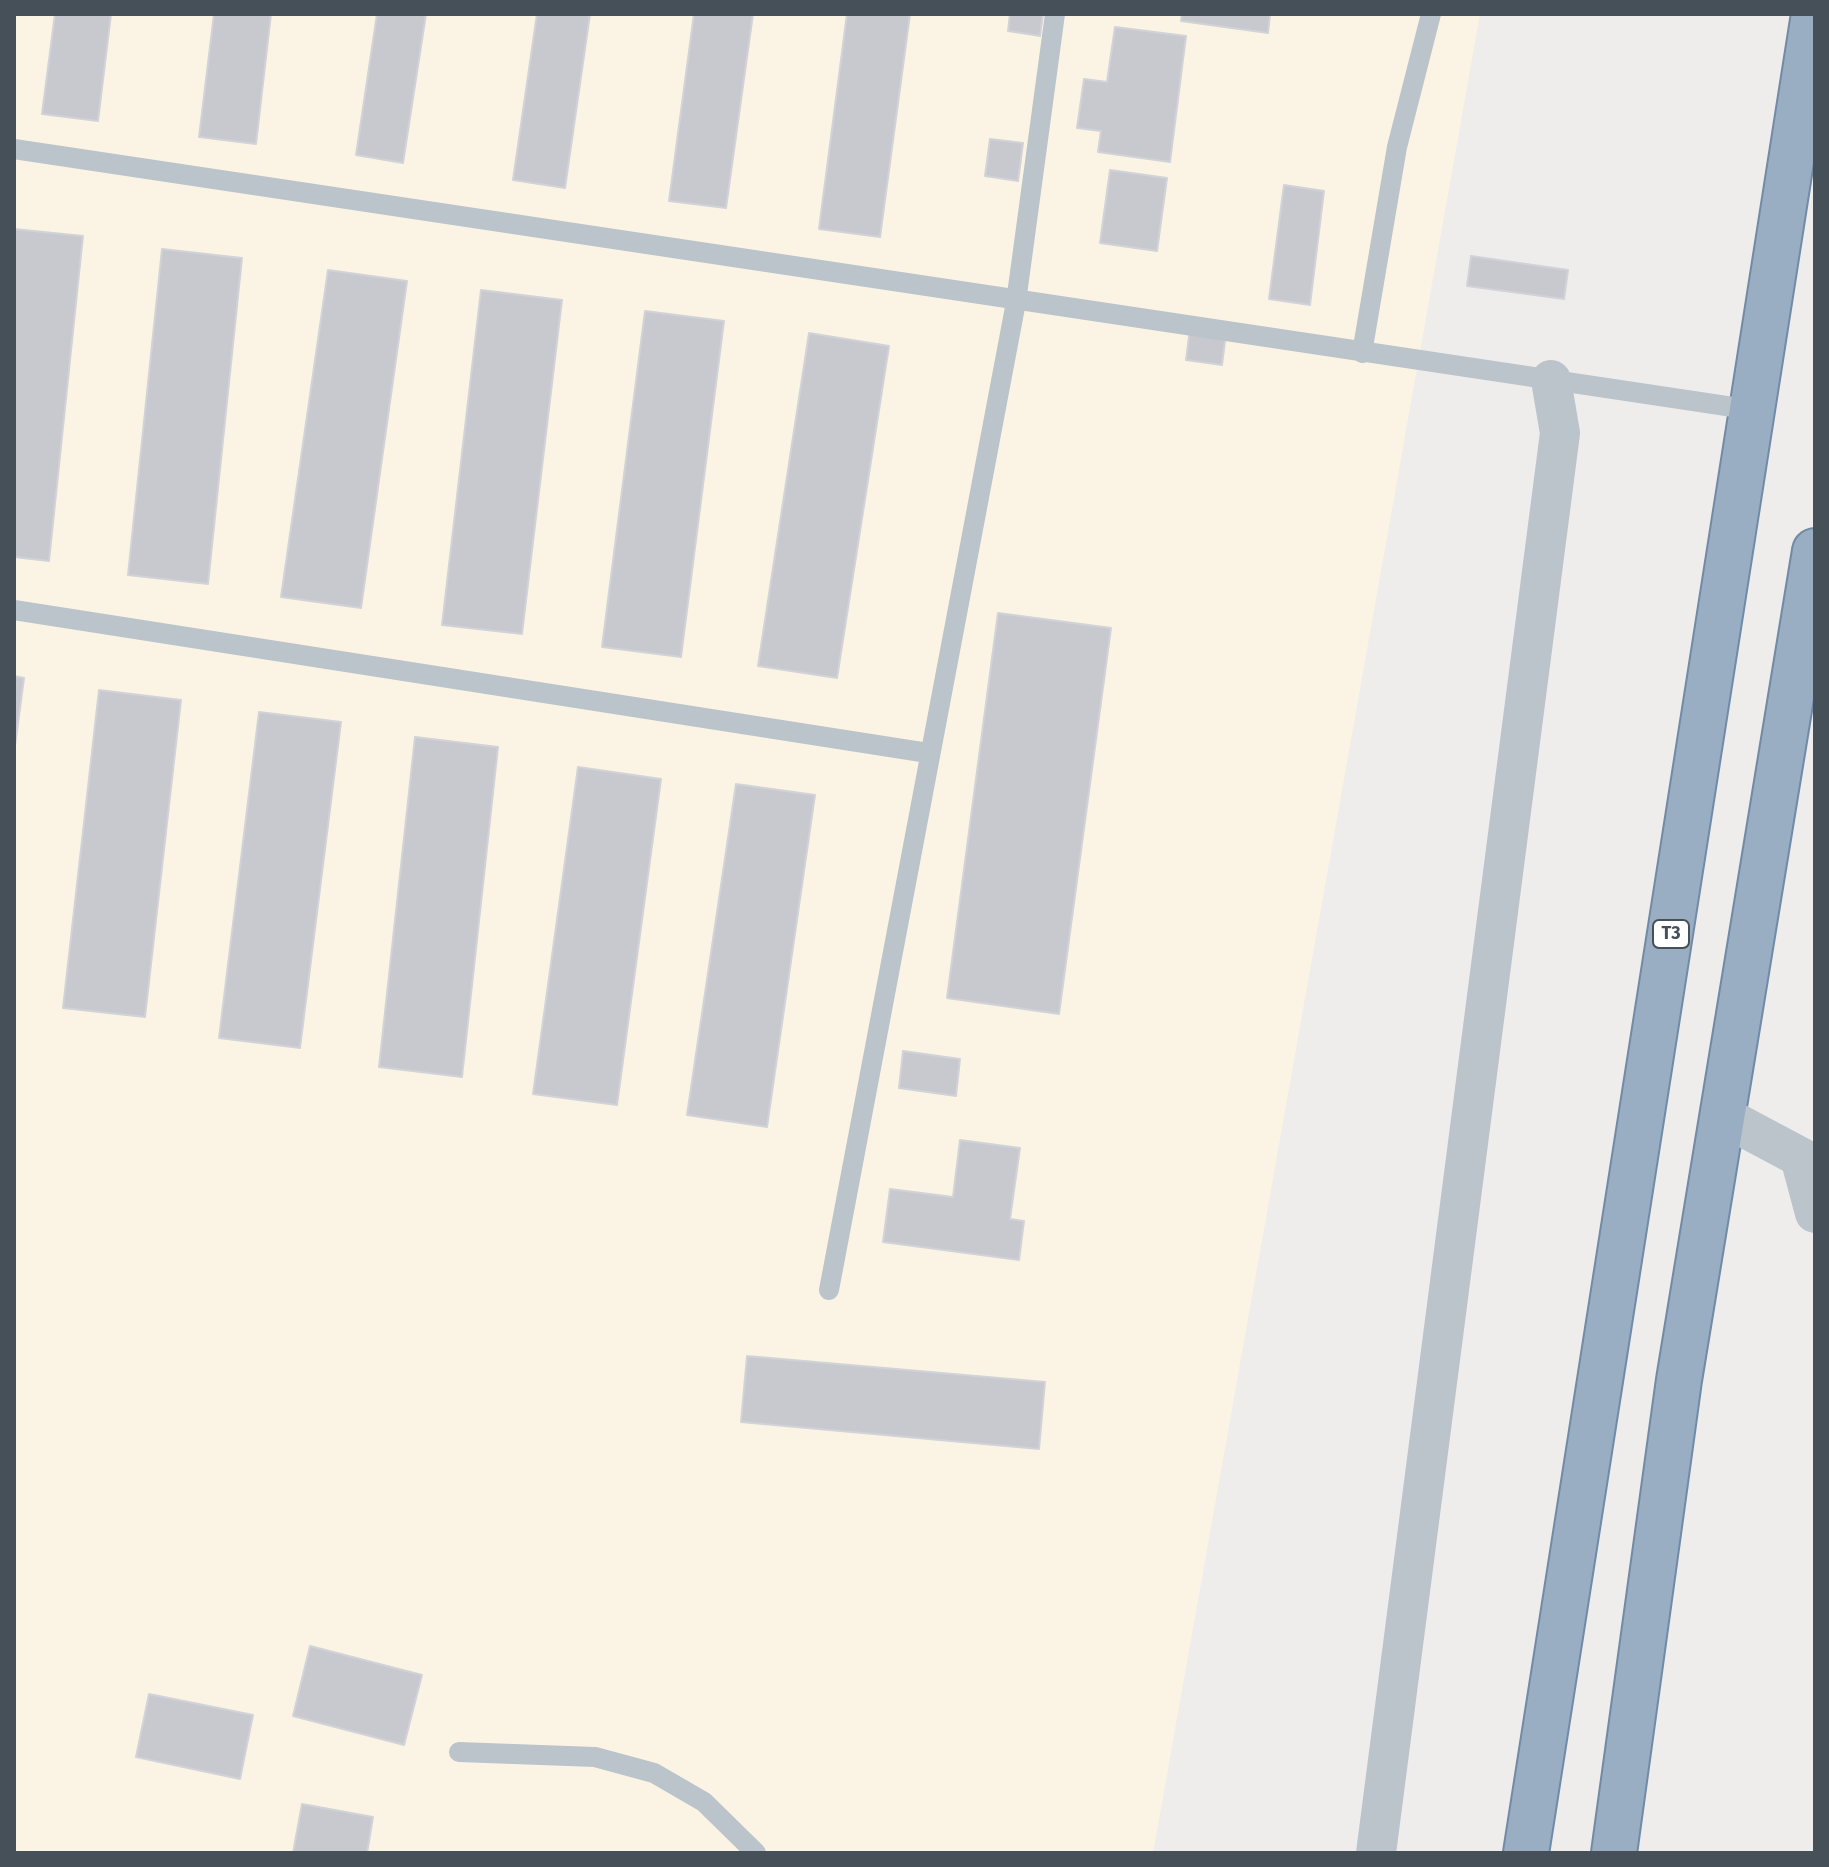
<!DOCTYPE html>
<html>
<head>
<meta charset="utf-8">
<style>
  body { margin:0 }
  #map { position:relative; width:1829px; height:1867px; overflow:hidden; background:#efecec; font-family:"Fira Sans",sans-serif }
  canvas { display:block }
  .frame { position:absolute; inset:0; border:16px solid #465059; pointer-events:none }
</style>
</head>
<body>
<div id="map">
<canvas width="1829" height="1867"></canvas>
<div class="frame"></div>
</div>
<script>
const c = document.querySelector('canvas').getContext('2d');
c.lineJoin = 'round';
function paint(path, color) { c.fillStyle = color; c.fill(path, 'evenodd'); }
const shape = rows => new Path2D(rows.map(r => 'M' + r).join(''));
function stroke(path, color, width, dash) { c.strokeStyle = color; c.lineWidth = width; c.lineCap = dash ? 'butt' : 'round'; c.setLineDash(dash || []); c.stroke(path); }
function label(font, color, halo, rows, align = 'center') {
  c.font = font + ' "Fira Sans",sans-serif'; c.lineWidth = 7; c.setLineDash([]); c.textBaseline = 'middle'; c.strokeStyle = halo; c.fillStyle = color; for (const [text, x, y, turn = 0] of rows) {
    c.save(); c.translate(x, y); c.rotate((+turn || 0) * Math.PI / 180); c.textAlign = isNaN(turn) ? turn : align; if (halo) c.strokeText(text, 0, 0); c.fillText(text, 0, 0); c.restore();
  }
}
paint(shape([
  [14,14,1480,14,1153,1853,14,1853]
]), '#fbf4e5');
const building = shape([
  [55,14,111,14,98,121,42,114,55,14],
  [214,14,271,14,256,144,199,137,214,14],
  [377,14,426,14,403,163,356,155,377,14],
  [537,14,590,14,565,188,513,180,537,14],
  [694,14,753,14,726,208,669,201,694,14],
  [847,14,910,14,880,237,819,229,847,14],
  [1010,14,1043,14,1040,36,1008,31,1010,14],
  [1182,14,1270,14,1268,33,1181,21,1182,14],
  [1115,27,1186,36,1170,162,1098,152,1101,131,1077,128,1084,79,1107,82,1115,27],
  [990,139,1023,143,1018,181,985,176,990,139],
  [1110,170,1167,178,1157,251,1100,243,1110,170],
  [1284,185,1324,191,1310,305,1269,299,1284,185],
  [14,229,83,236,49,561,14,557,14,229],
  [162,249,242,258,208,584,128,575,162,249],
  [1471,256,1568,270,1564,299,1467,286,1471,256],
  [328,270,407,281,361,608,281,597,328,270],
  [481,290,562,300,522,634,442,625,481,290],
  [645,311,724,321,681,657,602,647,645,311],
  [1191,320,1227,325,1222,365,1186,360,1191,320],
  [809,333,889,346,837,678,758,666,809,333],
  [998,613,1111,628,1059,1014,947,998,998,613],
  [14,676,24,678,14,753,14,676],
  [99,690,181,700,145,1017,63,1008,99,690],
  [259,712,341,722,300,1048,219,1038,259,712],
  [415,737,498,747,462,1077,379,1067,415,737],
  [578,767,661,779,617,1105,533,1094,578,767],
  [736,784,815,795,767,1127,687,1115,736,784],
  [903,1051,960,1059,956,1096,899,1088,903,1051],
  [960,1140,1020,1148,1010,1219,1024,1221,1019,1260,883,1242,890,1189,953,1197,960,1140],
  [747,1356,1045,1382,1039,1449,741,1422,747,1356],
  [310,1646,422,1675,404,1745,293,1716,310,1646],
  [149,1694,253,1715,240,1779,136,1757,149,1694],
  [302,1804,373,1817,367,1853,293,1853,302,1804]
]);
paint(building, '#c7c9cf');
stroke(building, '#d1d3d8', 2);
const trunk = shape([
  [1526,1853,1814,14],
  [1614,1853,1679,1380,1815,551]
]);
stroke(trunk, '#718aa6', 48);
stroke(shape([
  [14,149,1753,410],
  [1362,353,1397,147,1431,14],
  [14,610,928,753],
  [829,1290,1016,302,1055,14],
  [459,1752,595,1757,654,1773,704,1802,756,1853]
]), '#bbc4cb', 20);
stroke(shape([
  [1723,1116,1815,1165],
  [1800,1157,1815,1213],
  [1376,1853,1560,433,1551,380]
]), '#bbc4cb', 40);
stroke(trunk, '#99aec2', 44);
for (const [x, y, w] of [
  [1671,934,36]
]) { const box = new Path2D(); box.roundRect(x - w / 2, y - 14, w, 28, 6); c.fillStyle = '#fff'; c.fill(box); stroke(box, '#465059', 2); }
label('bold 18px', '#465059', null, [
  ["T3",1671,934]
]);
</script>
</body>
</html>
